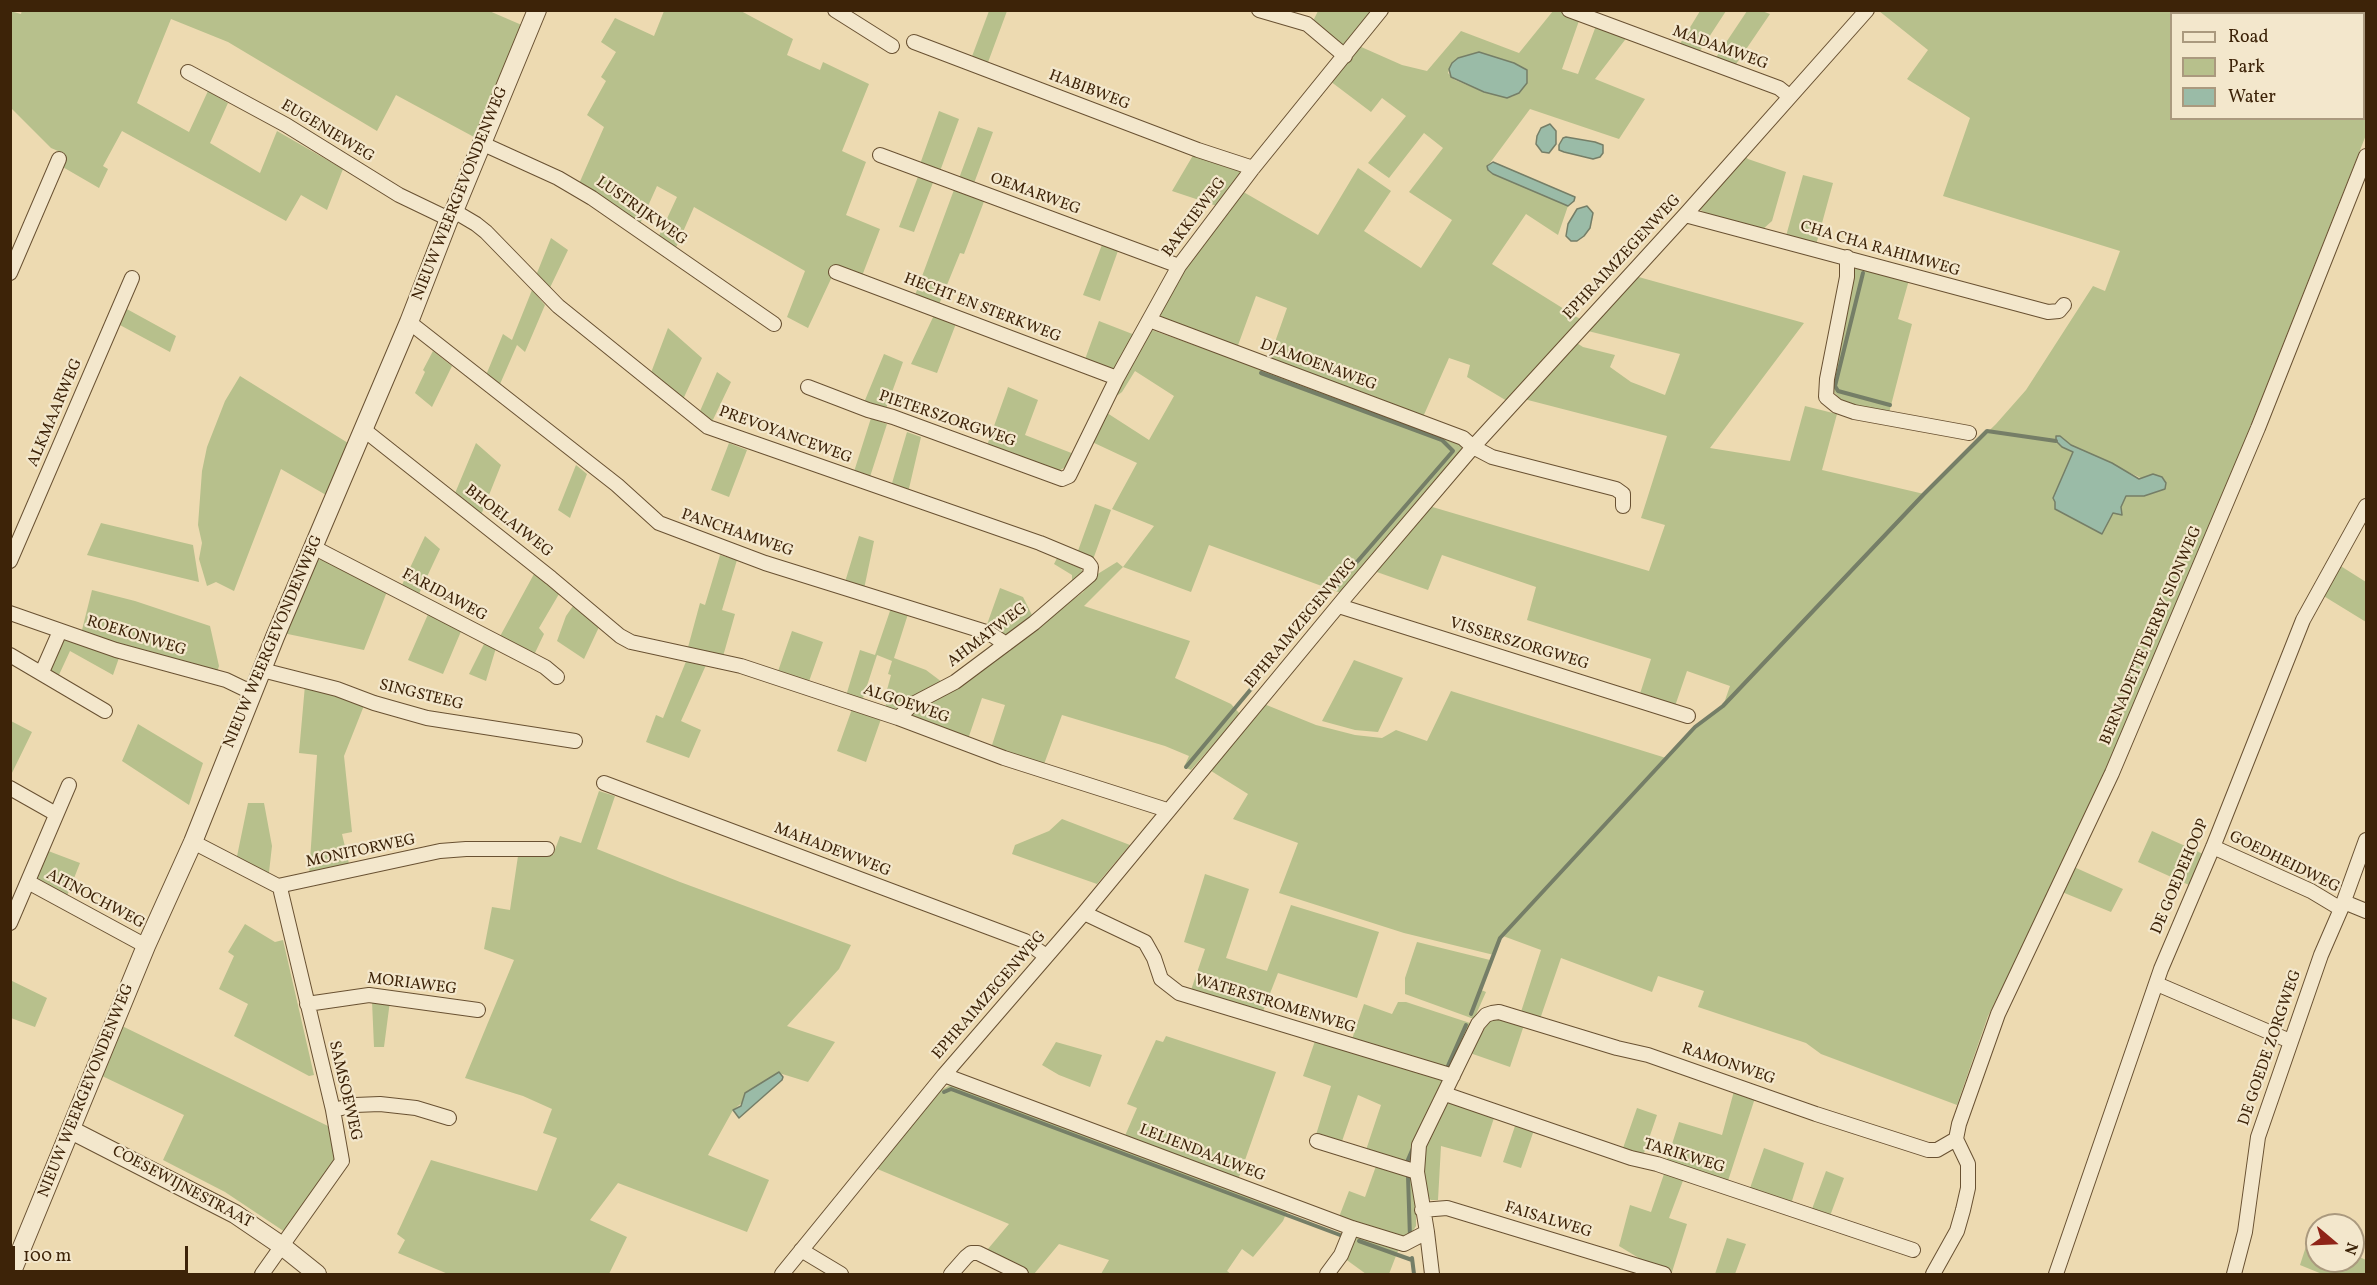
<!DOCTYPE html>
<html>
<head>
<meta charset="utf-8">
<style>
  body { margin:0 }
  #map { position:relative; width:2377px; height:1285px; overflow:hidden; background:#eddab1; font-family:Vollkorn,serif }
  canvas { display:block }
  .frame { position:absolute; inset:0; border:12px solid #3d2308; pointer-events:none }
  .legend { position:absolute; left:2170px; top:12px; width:195px; height:108px; box-sizing:border-box; background:#f3e7cc; border:2px solid #aa997e; margin:0; padding:8px 10px; list-style:none; font-size:18px; color:#3d2308 }
  .legend li { display:flex; align-items:center; gap:12px; height:30px }
  .legend b { width:30px; border:2px solid #aa997e }
  .north { position:absolute; left:2305px; top:1213px; width:60px; height:60px; box-sizing:border-box; background:#f3e7cc; border:2px solid #aa997e; border-radius:50%; rotate:109deg; font-size:16px; font-weight:700; line-height:24px; text-align:center; color:#3d2308 }
  .north::after { content:''; display:block; margin:auto; width:21px; height:27px; background:#8f2418; clip-path:polygon(50% 0,100% 100%,50% 72%,0 100%) }
  .scale { position:absolute; left:12px; top:1246px; width:176px; height:27px; box-sizing:border-box; border:3px solid #3d2308; border-top:0; padding-left:8px; font-size:18px; line-height:21px; white-space:nowrap; color:#3d2308; -webkit-text-stroke:4px #f3e7cc; paint-order:stroke }
</style>
</head>
<body>
<div id="map">
<canvas width="2377" height="1285"></canvas>
<div class="frame"></div>
<ul class="legend">
<li><b style="height:8px;background:#f3e7cc"></b>Road</li>
<li><b style="height:16px;background:#b7c08c"></b>Park</li>
<li><b style="height:16px;background:#9abba7"></b>Water</li>
</ul>
<div class="north">N</div>
<div class="scale">100 m</div>
</div>
<script>
const c = document.querySelector('canvas').getContext('2d');
c.lineJoin = 'round';
function paint(path, color) { c.fillStyle = color; c.fill(path, 'evenodd'); }
const shape = rows => new Path2D(rows.map(r => 'M' + r).join(''));
function stroke(path, color, width, dash) { c.strokeStyle = color; c.lineWidth = width; c.lineCap = dash ? 'butt' : 'round'; c.setLineDash(dash || []); c.stroke(path); }
function label(font, color, halo, rows, align = 'center') {
  c.font = font + ' Vollkorn,serif'; c.lineWidth = 4.5; c.setLineDash([]); c.textBaseline = 'middle'; c.strokeStyle = halo; c.fillStyle = color; for (const [text, x, y, turn = 0] of rows) {
    c.save(); c.translate(x, y); c.rotate((+turn || 0) * Math.PI / 180); c.textAlign = isNaN(turn) ? turn : align; if (halo) c.strokeText(text, 0, 0); c.fillText(text, 0, 0); c.restore();
  }
}
paint(shape([
  [22,10,487,10,524,26,474,137,396,95,377,131,228,42,171,19,137,103,189,132,208,91,228,103,210,143,260,173,277,131,343,169,327,210,301,195,286,221,122,131,103,166,108,169,99,188,61,166,65,154,51,148,11,108,10,11,21,14],
  [664,11,741,11,793,39,787,55,820,70,823,62,869,84,842,151,866,162,846,215,880,229,862,276,837,266,808,328,787,317,805,271,694,207,674,252,657,240,677,197,657,186,639,226,578,186,604,127,587,115,606,81,601,77,616,52,601,42,615,18,654,36],
  [989,11,1007,11,987,65,971,59],
  [1318,11,1375,11,1344,47,1312,23],
  [1553,11,1560,11,1580,18,1562,69,1578,74,1597,23,1628,36,1595,79,1645,99,1619,139,1530,109,1487,167,1493,174,1568,206,1558,235,1526,214,1492,264,1580,319,1507,401,1467,377,1470,365,1449,358,1423,417,1269,359,1287,308,1256,296,1237,348,1163,320,1159,313,1183,267,1240,190,1318,235,1358,168,1391,191,1364,231,1421,268,1452,220,1409,192,1443,148,1424,133,1389,178,1368,163,1406,116,1382,98,1371,112,1330,81,1359,46,1402,65,1427,71,1461,31,1519,53],
  [1479,52,1514,63,1527,70,1512,97,1484,92,1455,80,1448,73,1452,63,1458,58],
  [1700,11,1726,11,1698,54,1678,47],
  [1747,11,1762,11,1770,14,1734,67,1715,59],
  [1879,11,2366,11,2366,135,2216,513,2109,764,2036,920,1988,1016,1957,1105,1821,1054,1806,1043,1698,1007,1704,991,1658,976,1652,992,1561,958,1539,1022,1520,1015,1541,950,1503,936,1494,955,1404,933,1279,893,1298,843,1233,819,1248,794,1208,769,1264,704,1316,725,1355,735,1382,738,1396,730,1427,741,1451,691,1666,758,1695,727,1723,706,1730,686,1687,671,1674,709,1639,697,1651,659,1527,620,1536,587,1442,555,1428,590,1374,571,1429,506,1649,571,1665,525,1641,518,1667,436,1524,399,1575,342,1583,347,1615,355,1610,367,1631,382,1665,395,1680,354,1584,330,1635,276,1804,323,1710,448,1790,461,1805,406,1837,414,1822,470,1924,494,1996,424,2026,390,2093,286,2105,291,2120,251,1943,196,1970,118,1907,79,1928,50],
  [2172,14,2364,14,2364,118,2172,118],
  [2060,436,2071,445,2164,489,2144,496,2126,496,2121,507,2113,513,2055,509,2073,452,2066,449],
  [939,111,959,119,939,174,919,167],
  [978,127,993,132,973,186,958,181],
  [1195,152,1239,170,1241,173,1217,206,1172,191],
  [1744,155,1748,159,1786,172,1772,221,1762,230,1707,214,1699,209],
  [919,174,934,180,914,232,899,227],
  [1803,175,1833,183,1816,245,1786,236],
  [955,187,985,199,964,254,960,253,938,307,914,298],
  [551,238,568,250,546,296,533,283],
  [1103,242,1119,248,1100,301,1083,295],
  [1852,263,1909,280,1898,319,1912,324,1889,413,1879,413,1842,401,1832,390,1830,382],
  [532,290,545,305,525,352,517,345,497,391,484,380,503,334,512,340],
  [125,308,176,336,170,352,118,324],
  [935,313,957,321,937,373,911,364],
  [1099,321,1135,335,1114,372,1084,362],
  [668,328,702,358,680,406,649,378],
  [1152,330,1456,439,1461,445,1462,451,1341,593,1209,545,1191,592,1123,567,1084,606,1190,641,1175,678,1231,704,1240,714,1191,770,1184,767,1189,756,1165,746,1062,715,1043,767,993,750,994,746,992,745,1005,705,982,698,967,742,909,717,914,709,968,679,1061,609,1083,592,1096,575,1117,562,1123,567,1154,526,1112,509,1137,463,1090,441,1104,411,1149,440,1174,396,1135,371,1122,392,1118,395,1116,394,1148,332],
  [433,351,452,366,432,407,415,393,425,372,423,370],
  [884,354,903,362,884,414,863,405],
  [717,372,731,382,710,426,697,418],
  [240,376,348,443,326,495,281,469,234,591,216,582,207,586,199,559,202,543,198,525,202,471,207,447,225,401],
  [1008,387,1038,400,1025,435,1074,454,1069,465,1055,473,985,451],
  [871,418,887,424,868,483,852,478],
  [907,432,921,437,907,497,890,490],
  [476,443,501,465,479,520,453,498],
  [729,443,747,450,729,497,711,490],
  [576,465,587,474,570,518,558,510],
  [1095,504,1111,510,1091,565,1075,559],
  [101,523,193,545,199,582,87,555],
  [425,536,440,549,418,596,401,587],
  [859,536,874,541,864,589,845,582],
  [720,555,737,560,722,610,735,614,722,660,687,651,700,603,705,605],
  [1057,558,1080,568,1084,573,1010,638,985,630,1000,588,1023,597,1032,615,1066,587,1072,580,1072,575,1054,564],
  [325,559,388,589,364,650,283,633,317,560],
  [2339,565,2366,582,2366,622,2322,595],
  [534,574,559,594,539,628,544,634,534,655,498,640],
  [92,590,135,601,210,626,219,666,217,672,81,634],
  [573,606,599,627,584,659,557,641,566,616],
  [891,608,908,614,894,658,926,670,946,685,898,712,885,710,886,704,884,701,891,675,888,674,892,661,877,655,861,704,845,699,860,650,875,655],
  [429,612,462,629,443,674,408,660],
  [792,631,823,642,807,687,776,677],
  [64,639,120,655,113,675,70,651,58,677,46,670],
  [485,642,496,648,486,681,469,674],
  [687,659,706,665,681,721,701,730,689,758,646,742,656,715,663,718],
  [1354,660,1403,678,1378,732,1355,730,1322,721],
  [305,685,365,703,344,756,352,832,342,834,350,868,309,876,317,755,299,753],
  [852,709,881,719,866,762,837,751],
  [11,721,32,732,11,775],
  [138,724,203,763,189,805,122,761],
  [599,791,615,796,597,849,680,882,851,945,839,969,787,1026,835,1042,808,1082,779,1073,733,1110,708,1155,769,1180,747,1232,618,1183,590,1220,627,1237,609,1274,448,1274,398,1253,405,1240,397,1234,431,1160,537,1191,557,1138,543,1133,552,1109,523,1096,465,1078,514,960,484,949,492,907,510,910,518,856,553,855,560,836,581,843],
  [248,803,264,803,272,846,268,881,235,866],
  [1062,819,1130,845,1097,884,1012,854,1015,845,1049,831],
  [2152,831,2203,854,2189,885,2138,862],
  [43,849,80,863,65,901,40,888,33,874],
  [2074,867,2123,889,2111,912,2062,892],
  [1205,874,1249,889,1226,958,1267,971,1291,905,1379,932,1357,998,1278,973,1262,1014,1190,993,1205,949,1184,942],
  [245,924,275,942,283,940,314,1075,309,1076,234,1036,248,1004,219,989,234,956,228,952],
  [1417,942,1490,960,1479,989,1486,992,1474,1019,1405,994,1405,978],
  [10,980,47,998,35,1027,11,1018],
  [372,1001,390,1001,384,1047,374,1047],
  [1398,1002,1406,1002,1470,1023,1456,1060,1450,1067,1444,1068,1352,1039,1364,1004,1392,1014],
  [1499,1017,1524,1025,1510,1067,1470,1053,1489,1021],
  [122,1026,328,1126,335,1160,285,1232,225,1192,163,1160,184,1115,100,1075],
  [1166,1036,1276,1072,1238,1180,1124,1138,1137,1108,1127,1104,1156,1040,1163,1042],
  [1316,1038,1442,1078,1444,1082,1413,1164,1364,1156,1381,1105,1358,1095,1340,1147,1315,1138,1331,1086,1303,1076],
  [1056,1042,1102,1055,1090,1087,1059,1075,1042,1065],
  [952,1084,1288,1209,1283,1221,1253,1257,1242,1249,1227,1271,1231,1274,1101,1274,1109,1260,1059,1244,1034,1274,1015,1274,982,1256,1009,1224,875,1168,938,1092],
  [1734,1091,1755,1098,1727,1184,1666,1163,1679,1122,1722,1135],
  [1451,1101,1495,1115,1481,1157,1441,1146,1438,1200,1431,1200,1427,1198,1422,1163,1427,1137,1448,1103],
  [1637,1108,1657,1115,1643,1156,1622,1151],
  [1516,1123,1534,1130,1521,1168,1503,1162],
  [1764,1148,1804,1163,1791,1204,1749,1191],
  [1376,1166,1410,1173,1416,1187,1416,1226,1411,1234,1405,1238,1339,1217,1349,1191,1365,1197],
  [1665,1171,1684,1178,1669,1218,1687,1224,1672,1272,1648,1267,1642,1260,1619,1246,1630,1205,1651,1212],
  [1826,1171,1844,1178,1830,1216,1812,1209],
  [2310,1234,2317,1237,2317,1261,2353,1261,2353,1254,2366,1260,2366,1274,2322,1274,2300,1265],
  [1356,1235,1399,1248,1389,1274,1366,1274,1344,1258],
  [1727,1238,1746,1244,1735,1274,1715,1274]
]), '#b7c08c');
const water = shape([
  [1479,52,1514,63,1527,70,1527,83,1519,93,1507,98,1484,92,1451,77,1449,69,1452,63,1458,58,1479,52],
  [1550,124,1556,131,1556,144,1549,153,1542,152,1536,144,1537,136,1541,128,1550,124],
  [1566,137,1595,142,1603,145,1603,153,1600,157,1593,159,1564,152,1559,150,1559,145,1563,138,1566,137],
  [1493,162,1575,197,1574,201,1568,206,1493,174,1488,170,1487,166,1493,162],
  [1587,206,1593,213,1590,228,1584,236,1577,241,1571,241,1566,236,1568,224,1577,209,1587,206],
  [2056,436,2060,436,2071,445,2112,463,2139,479,2153,474,2162,477,2166,483,2165,489,2144,496,2126,496,2121,507,2122,515,2113,513,2102,534,2055,509,2055,502,2053,498,2073,452,2062,447,2056,441,2056,436],
  [779,1072,783,1077,782,1080,739,1118,733,1110,741,1106,745,1093,779,1072]
]);
paint(water, '#9abba7');
stroke(water, '#757e67', 1.5);
stroke(shape([
  [1863,273,1835,386,1838,391,1890,405],
  [1261,373,1442,440,1453,451,1337,585],
  [1186,767,1251,689],
  [1471,1014,1500,938,1695,727,1723,706,1924,494,1987,431,2056,441],
  [1447,1068,1466,1025],
  [944,1092,951,1089,1340,1235],
  [1407,1162,1413,1148],
  [1408,1176,1410,1238],
  [1359,1241,1412,1260],
  [1412,1258,1414,1274]
]), '#757e67', 4);
const minor = shape([
  [835,10,892,46],
  [1259,10,1307,24,1345,56],
  [1569,10,1779,88,1789,96],
  [914,42,1198,150,1253,168],
  [188,72,286,125,399,195,449,219],
  [481,143,558,178,592,198,774,324],
  [880,155,1179,266],
  [454,211,476,224,486,232,558,306,708,427,1040,543,1088,563,1091,567,1090,575,1034,623,955,682,913,704,898,718],
  [1685,215,2048,312,2059,311,2064,305],
  [1847,257,1847,277,1827,379,1826,397,1837,406,1854,412,1969,433],
  [836,272,1117,378],
  [10,273,59,159],
  [1149,320,1463,438,1473,447,1492,457,1616,489,1623,494,1623,506],
  [409,322,617,485,659,523,765,563,989,633,1006,644],
  [808,387,868,410,893,417,1062,479,1069,476,1117,378,1179,266,1253,168,1381,10],
  [363,429,551,578,620,636,631,642,741,666,898,718,1004,758,1167,810],
  [313,547,522,655,545,667,557,677],
  [10,561,132,278],
  [1339,606,1688,716],
  [10,613,116,650,226,680,253,693],
  [10,655,105,711],
  [262,670,337,689,374,703,427,718,575,741],
  [42,672,60,631],
  [604,783,1025,941,1046,956],
  [10,788,56,814],
  [193,842,278,886,440,851,466,849,547,849],
  [2213,847,2311,891,2341,909],
  [28,882,146,946],
  [2344,902,2366,911],
  [1084,913,1145,942,1154,958,1161,979,1179,993,1453,1076],
  [10,923,69,785],
  [2157,984,2290,1041],
  [307,1004,369,995,478,1010],
  [944,1075,1352,1228,1404,1244,1427,1232,1417,1172,1419,1145,1478,1024,1486,1015,1492,1013,1499,1012,1617,1048,1648,1055,1816,1114,1928,1150,1937,1150,1956,1139],
  [1445,1094,1631,1158,1657,1164,1913,1250],
  [333,1110,355,1105,380,1104,416,1108,449,1118],
  [1317,1141,1417,1172],
  [1422,1210,1447,1208,1664,1274],
  [1427,1232,1432,1274],
  [801,1250,841,1274],
  [262,1274,342,1161,333,1110,281,892],
  [782,1274,944,1075,1084,913,1347,595,1473,447,1685,215,1867,10],
  [951,1274,966,1257,971,1253,978,1253,1021,1274],
  [1327,1274,1341,1255,1352,1228],
  [1933,1274,1957,1231,1963,1210,1968,1188,1968,1164,1956,1139,1959,1124,1998,1014,2112,773,2258,428,2366,156],
  [2056,1274,2161,969,2213,847,2303,620,2366,506],
  [2234,1274,2245,1232,2258,1137,2321,955,2341,909,2366,840]
]);
const tertiary = shape([
  [71,1130,235,1214,282,1246,317,1274],
  [11,1274,146,946,193,842,275,637,409,322,449,219,454,211,537,10]
]);
stroke(minor, '#695132', 16);
stroke(tertiary, '#695132', 20);
stroke(minor, '#f3e7cc', 14);
stroke(tertiary, '#f3e7cc', 18);
label('16px', '#3d2308', '#f3e7cc', [
  ["MADAMWEG",1720,49,20],
  ["HABIBWEG",1089,91,21],
  ["EUGENIEWEG",327,132,31],
  ["NIEUW WEERGEVONDENWEG",461,194,-68],
  ["OEMARWEG",1035,195,20],
  ["LUSTRIJKWEG",641,212,35],
  ["BAKKIEWEG",1195,218,-53],
  ["CHA CHA RAHIMWEG",1880,250,16],
  ["EPHRAIMZEGENWEG",1623,258,-47],
  ["HECHT EN STERKWEG",982,309,21],
  ["DJAMOENAWEG",1318,366,20],
  ["ALKMAARWEG",56,413,-67],
  ["PIETERSZORGWEG",947,420,19],
  ["PREVOYANCEWEG",785,436,20],
  ["BHOELAIWEG",508,522,38],
  ["PANCHAMWEG",737,534,19],
  ["FARIDAWEG",444,596,28],
  ["EPHRAIMZEGENWEG",1302,624,-50],
  ["AHMATWEG",988,636,-37],
  ["BERNADETTE DERBY SIONWEG",2152,636,-67],
  ["ROEKONWEG",136,637,17],
  ["NIEUW WEERGEVONDENWEG",274,642,-67],
  ["VISSERSZORGWEG",1519,645,17],
  ["SINGSTEEG",421,696,14],
  ["ALGOEWEG",906,705,19],
  ["MAHADEWWEG",832,851,21],
  ["MONITORWEG",361,852,-12],
  ["GOEDHEIDWEG",2284,863,26],
  ["DE GOEDEHOOP",2181,877,-67],
  ["AITNOCHWEG",95,900,28],
  ["MORIAWEG",412,985,7],
  ["EPHRAIMZEGENWEG",990,996,-49],
  ["WATERSTROMENWEG",1275,1005,17],
  ["DE GOEDE ZORGWEG",2271,1048,-71],
  ["RAMONWEG",1728,1065,19],
  ["NIEUW WEERGEVONDENWEG",87,1091,-68],
  ["SAMSOEWEG",344,1091,77],
  ["LELIENDAALWEG",1202,1154,21],
  ["TARIKWEG",1684,1157,17],
  ["COESEWIJNESTRAAT",182,1188,28],
  ["FAISALWEG",1548,1221,17]
]);
</script>
</body>
</html>
